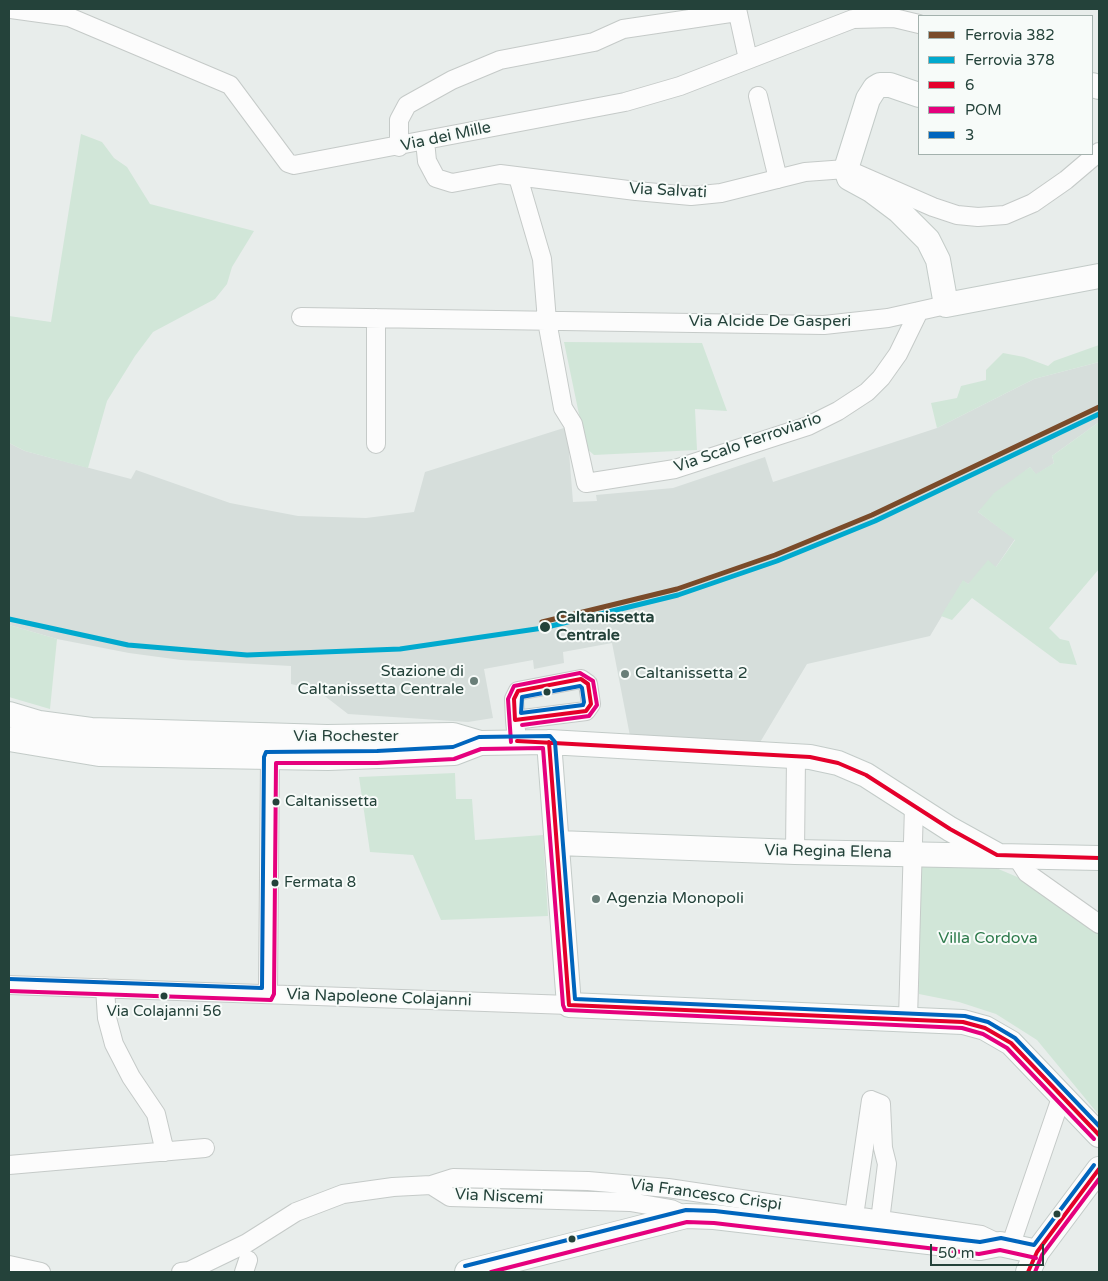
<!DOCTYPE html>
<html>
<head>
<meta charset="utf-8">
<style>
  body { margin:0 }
  #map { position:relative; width:1108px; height:1281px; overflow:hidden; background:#e8edeb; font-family:"Varela Round",sans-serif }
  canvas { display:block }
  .frame { position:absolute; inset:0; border:10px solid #24423a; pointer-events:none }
  .legend { position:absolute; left:918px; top:15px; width:175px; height:140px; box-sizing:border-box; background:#f7fbf9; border:1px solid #a3b1ad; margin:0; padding:6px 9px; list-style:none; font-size:15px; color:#24423a }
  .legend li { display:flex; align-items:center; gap:10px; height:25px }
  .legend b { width:25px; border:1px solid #a3b1ad }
  .scale { position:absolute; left:930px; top:1244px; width:114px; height:22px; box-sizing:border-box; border:2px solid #24423a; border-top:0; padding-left:6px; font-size:15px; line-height:18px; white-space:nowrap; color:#24423a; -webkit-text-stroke:4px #f7fbf9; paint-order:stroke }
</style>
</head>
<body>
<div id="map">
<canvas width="1108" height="1281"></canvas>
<div class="frame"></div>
<ul class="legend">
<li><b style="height:6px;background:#7a4b2a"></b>Ferrovia 382</li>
<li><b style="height:6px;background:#00a9ce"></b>Ferrovia 378</li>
<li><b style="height:6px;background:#e4002b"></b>6</li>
<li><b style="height:6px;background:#e5007d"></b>POM</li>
<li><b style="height:6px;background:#0065bd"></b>3</li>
</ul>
<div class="scale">50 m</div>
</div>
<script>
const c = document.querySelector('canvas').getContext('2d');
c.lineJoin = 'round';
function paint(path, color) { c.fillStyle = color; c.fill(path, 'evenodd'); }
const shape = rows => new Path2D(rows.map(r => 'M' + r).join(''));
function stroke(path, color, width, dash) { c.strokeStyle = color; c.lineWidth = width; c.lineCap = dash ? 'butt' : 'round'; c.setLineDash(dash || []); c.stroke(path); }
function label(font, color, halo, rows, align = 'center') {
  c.font = font + ' "Varela Round",sans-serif'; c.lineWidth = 4; c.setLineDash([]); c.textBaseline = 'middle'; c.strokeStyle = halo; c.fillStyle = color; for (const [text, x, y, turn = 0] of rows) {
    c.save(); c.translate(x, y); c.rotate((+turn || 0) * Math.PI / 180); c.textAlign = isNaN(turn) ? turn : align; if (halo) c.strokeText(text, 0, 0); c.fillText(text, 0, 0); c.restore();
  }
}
paint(shape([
  [1099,362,1099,422,1052,456,1054,463,1036,475,1030,467,978,512,1015,539,996,567,968,584,963,581,930,636,807,664,759,744,630,736,612,643,563,652,564,663,534,669,533,660,484,669,493,718,468,722,348,714,317,690,291,684,291,666,181,660,129,653,57,639,9,625,9,443,25,451,131,479,136,470,230,503,298,516,366,518,414,512,425,472,567,427,573,502,597,501,596,495,673,488,765,457,773,482,937,428,1034,379]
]), '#d6dedb');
paint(shape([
  [81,134,102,142,114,158,127,167,150,204,254,231,232,267,227,284,215,299,153,332,135,356,107,401,88,468,25,451,9,443,9,316,51,322],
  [564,342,702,343,727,411,695,409,697,450,594,455,586,448],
  [1099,345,1099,362,1034,379,937,428,931,403,957,398,961,386,986,380,986,370,1003,353,1024,357,1048,366,1054,361],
  [1099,422,1099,569,1049,628,1060,639,1069,641,1077,665,1060,663,972,598,952,620,941,616,963,580,968,584,988,560,996,567,1015,540,978,512,994,493,1030,467,1036,474,1054,463,1052,456],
  [9,625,57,639,50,709,9,697],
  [455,773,456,799,472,799,475,840,543,835,548,916,441,920,413,855,370,852,359,777],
  [919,863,989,865,1022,879,1099,933,1099,1115,1037,1040,996,1014,959,1002,919,994]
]), '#d1e6d8');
const street = shape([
  [11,9,69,17,230,85,288,163,294,165,625,102,680,86,853,19,894,18,919,24],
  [737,9,748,59],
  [758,96,778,179],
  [425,141,427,161,436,178,452,183,500,174,636,191,691,196,721,193,805,172,846,169,933,207,957,215,978,217,1005,215,1033,203,1066,180,1099,152],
  [399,147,399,120,407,105,452,80,500,60,594,42,623,29,737,12],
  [518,177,542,259,547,321,563,408,573,424,586,483,675,469,808,426,838,411,867,392,881,378,898,354,919,311],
  [301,317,824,325,888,318,946,305],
  [376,444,376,318],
  [515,720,586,711,591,704,588,684,581,679,518,691,514,699,515,720,517,741],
  [795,852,796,757],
  [1016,856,1027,873,1099,924],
  [9,985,569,1005],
  [105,988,107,1018,114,1044,131,1077,156,1114,165,1152],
  [268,994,270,757],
  [908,1019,914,806],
  [9,1165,205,1148],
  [431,1185,453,1178,588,1181,668,1188,981,1235,1000,1244],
  [854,1216,871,1100,881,1104,883,1148,887,1164,880,1221],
  [1010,1247,1062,1095],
  [9,1265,41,1272],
  [181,1272,189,1271,247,1243,296,1212,343,1194,393,1187,431,1185,450,1197,630,1202,671,1209,686,1216],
  [244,1272,248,1260]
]);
const secondary = shape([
  [1092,85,1099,87],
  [919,95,890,85,880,85,875,88,868,99,846,169,849,178,871,190,899,211,928,240,938,260,946,305,1099,276],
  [9,714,39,723,91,730,327,737,453,735,480,743,549,742,810,757,838,763,866,775,950,829,997,855],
  [9,739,99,754,328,758,454,753,480,743],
  [549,742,569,1005,963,1022,985,1028,1011,1043,1099,1135],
  [558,843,795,852,1099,858],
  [467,1272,686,1216,714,1217,980,1248,1000,1244,1037,1252],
  [1028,1272,1037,1252,1099,1169]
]);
stroke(street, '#c5cac8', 20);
stroke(secondary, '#c3cbc8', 26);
stroke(street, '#fcfcfc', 18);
stroke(secondary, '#fcfcfc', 24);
stroke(shape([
  [581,679,588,684,591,704,586,711,515,720,514,699,518,691,581,679],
  [517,741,810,757,838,763,866,775,950,829,997,855,1099,858],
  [549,742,569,1005],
  [569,1005,963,1022,985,1028,1011,1043,1099,1135],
  [1028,1272,1037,1252,1099,1169]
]), '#e4002b', 4);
stroke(shape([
  [511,742,508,699,514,686,580,673,593,681,597,705,589,716,522,725],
  [9,991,271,1000,274,994,276,763,377,763,454,759,481,749,543,748,563,1005,565,1010,962,1028,983,1034,1007,1048,1094,1139],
  [491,1272,687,1222,714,1223,979,1254,1000,1250,1036,1258],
  [1035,1272,1042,1255,1099,1179]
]), '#e5007d', 4);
stroke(shape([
  [580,686,582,688,584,702,583,705,521,713,522,697,580,686],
  [9,979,262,988,264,757,266,752,377,751,453,747,479,737,550,736,555,742,575,999,965,1016,988,1022,1015,1038,1099,1126],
  [465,1266,686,1210,715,1211,980,1242,1001,1238,1034,1245,1094,1165]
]), '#0065bd', 4);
stroke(shape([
  [542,622,677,589,775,555,872,515,1099,407]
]), '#7a4b2a', 5);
stroke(shape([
  [9,619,128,645,247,655,400,649,543,628,678,595,777,561,875,521,1099,414]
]), '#00a9ce', 5);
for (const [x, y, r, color] of [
  [545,627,6,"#24423a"],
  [625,674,5,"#697e78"],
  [474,681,5,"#697e78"],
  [547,692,4.5,"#24423a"],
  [276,802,4.5,"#24423a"],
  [275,883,4.5,"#24423a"],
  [596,899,5,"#697e78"],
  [164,996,4.5,"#24423a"],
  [1057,1214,4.5,"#24423a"],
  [572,1239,4.5,"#24423a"]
]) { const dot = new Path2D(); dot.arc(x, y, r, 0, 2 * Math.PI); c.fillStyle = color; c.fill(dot); stroke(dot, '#f7fbf9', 2); }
label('15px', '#24423a', '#f7fbf9', [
  ["Caltanissetta",285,802],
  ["Fermata 8",284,883],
  ["Via Colajanni 56",164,1012,"center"]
], 'left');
label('16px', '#24423a', '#f7fbf9', [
  ["Via dei Mille",446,137,-12],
  ["Via Salvati",668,191,3],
  ["Via Alcide De Gasperi",770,322],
  ["Via Scalo Ferroviario",748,443,-19],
  ["Via Rochester",346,737],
  ["Via Regina Elena",828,852,1],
  ["Via Napoleone Colajanni",379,998,2],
  ["Via Francesco Crispi",706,1195,8],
  ["Via Niscemi",499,1197,3]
]);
label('bold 16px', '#24423a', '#f7fbf9', [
  ["Caltanissetta",556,618],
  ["Centrale",556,636]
], 'left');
label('16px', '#24423a', '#f7fbf9', [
  ["Stazione di",464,672,"right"],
  ["Caltanissetta Centrale",464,690,"right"],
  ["Caltanissetta 2",635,674],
  ["Agenzia Monopoli",606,899]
], 'left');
label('16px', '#2d7a4b', '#f7fbf9', [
  ["Villa Cordova",988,939]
]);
</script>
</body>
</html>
